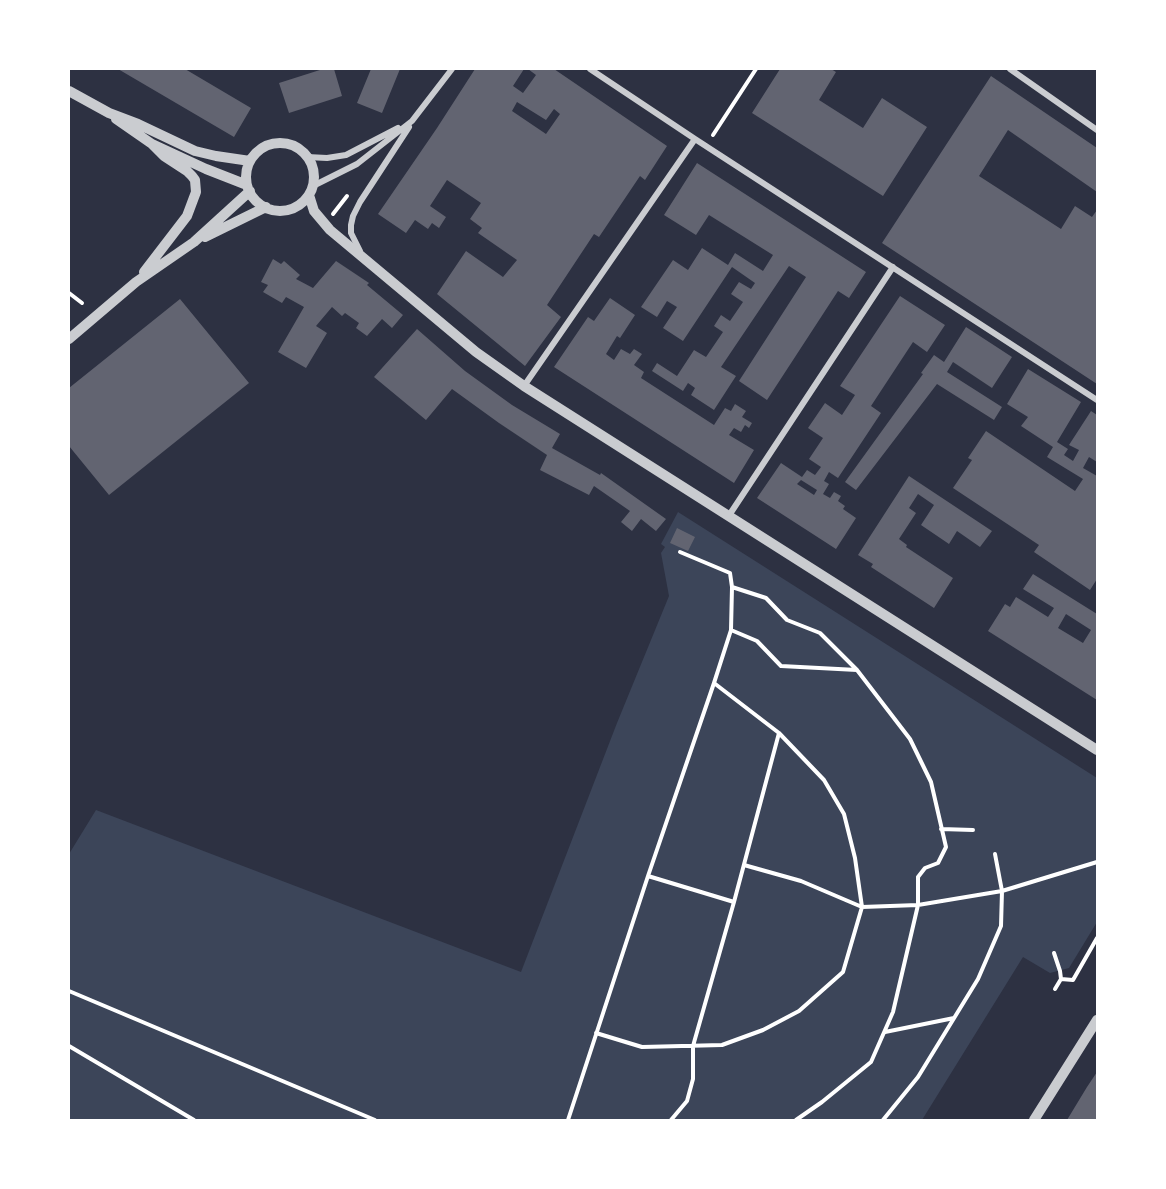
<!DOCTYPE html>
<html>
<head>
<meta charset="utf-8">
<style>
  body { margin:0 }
  #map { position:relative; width:1166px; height:1189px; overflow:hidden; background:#2d3142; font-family:Arial,sans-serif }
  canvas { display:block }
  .frame { position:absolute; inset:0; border:70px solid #fff; pointer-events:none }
</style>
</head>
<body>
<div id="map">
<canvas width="1166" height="1189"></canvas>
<div class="frame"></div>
</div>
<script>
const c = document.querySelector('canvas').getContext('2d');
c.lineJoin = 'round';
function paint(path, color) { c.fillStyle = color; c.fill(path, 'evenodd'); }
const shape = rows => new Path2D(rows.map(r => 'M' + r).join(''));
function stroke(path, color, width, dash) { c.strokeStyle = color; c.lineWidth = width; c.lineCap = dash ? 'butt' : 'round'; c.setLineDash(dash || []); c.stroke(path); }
paint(shape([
  [678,512,1097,778,1097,922,1069,968,1050,973,1023,957,922,1120,69,1120,69,854,96,810,521,972,617,723,669,596,661,553,665,547,661,544]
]), '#3c4559');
paint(shape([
  [118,69,185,69,251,108,234,137],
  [323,69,334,69,342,96,289,113,279,83],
  [371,69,400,69,382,113,357,103],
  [475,69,524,69,513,86,523,93,536,75,528,69,554,69,667,146,645,180,640,176,599,237,594,234,547,305,561,317,525,366,437,294,466,251,503,277,517,260,478,233,482,228,470,219,481,203,447,180,430,206,446,217,439,228,432,223,428,229,415,220,406,233,378,214,437,128],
  [517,102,546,120,554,109,560,114,546,134,512,111],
  [780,69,831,69,836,72,819,100,863,128,882,98,927,127,883,196,752,113],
  [991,76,1097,148,1097,192,1008,130,979,176,1061,229,1075,206,1092,217,1097,210,1097,384,882,243],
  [697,163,866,272,849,298,838,291,767,400,739,381,806,277,789,266,721,367,736,376,714,410,691,395,695,388,688,383,683,391,652,371,657,363,677,376,694,350,706,357,723,332,714,326,721,315,730,321,743,302,731,294,739,282,751,289,755,283,732,267,683,341,663,328,677,307,667,301,657,317,641,307,673,260,688,270,702,248,728,265,735,253,763,271,773,255,709,215,696,235,664,215],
  [273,259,281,264,284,261,300,275,296,279,313,288,336,261,369,283,367,285,403,315,392,328,382,319,367,336,356,328,359,323,345,313,342,316,332,307,316,326,327,333,306,368,278,352,304,307,286,297,282,303,263,292,268,285,261,282],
  [900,296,945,325,927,352,913,342,871,406,881,413,838,478,829,472,824,481,829,484,823,494,830,498,834,492,841,496,838,501,845,506,843,509,856,518,836,549,757,498,781,463,802,477,807,470,815,475,821,467,809,459,823,438,808,428,825,403,842,415,855,395,840,386],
  [801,480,817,490,814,495,797,484],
  [610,298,635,315,620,338,617,336,606,354,614,360,621,349,630,354,634,349,642,354,634,365,644,372,641,378,714,425,725,408,731,411,735,404,746,411,742,417,752,423,749,428,745,425,741,432,734,428,729,435,754,450,734,483,554,367,588,317,594,321],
  [180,299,249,383,109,495,69,446,69,388],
  [966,327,1012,357,992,388,953,362,947,372,1002,407,994,420,937,384,856,490,845,482,923,374,921,373,934,355,944,362],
  [417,329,465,371,512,405,560,434,552,448,600,475,601,473,666,519,656,531,641,519,632,531,621,522,630,511,594,486,589,495,540,470,547,455,499,423,452,389,426,420,374,377],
  [1028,369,1081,402,1057,442,1068,449,1064,455,1073,461,1079,450,1069,445,1091,411,1097,415,1097,462,1089,457,1083,468,1097,476,1097,579,1090,590,1034,552,1039,545,953,488,972,460,968,458,986,431,1075,491,1083,479,1047,457,1053,447,1021,426,1028,417,1007,404],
  [909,476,992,531,980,547,957,531,949,544,921,525,934,505,918,494,909,508,916,513,899,539,907,545,906,547,953,578,934,608,871,567,873,564,858,555],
  [677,528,695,537,688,551,670,543],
  [1033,574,1097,614,1097,700,988,631,1005,604,1010,607,1016,597,1048,617,1054,608,1023,589],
  [1066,614,1091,630,1083,643,1058,628],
  [1097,1072,1097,1120,1067,1120,1087,1087]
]), '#626471');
stroke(shape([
  [713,135,756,69],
  [333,214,347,196],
  [69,293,82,303],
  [680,552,730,573,732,587,766,598,787,620,820,633,857,670,910,739,931,782,946,847,938,863,925,868,918,877,918,905,893,1012,871,1062,822,1102,796,1120],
  [731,630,757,641,781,666,857,670],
  [941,829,973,830],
  [744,865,801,881,862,907,918,905,1002,891,1097,862],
  [648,876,734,902],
  [1054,953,1060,971,1061,979],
  [1055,989,1061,979,1073,980,1097,938],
  [69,991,375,1120],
  [885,1032,954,1018],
  [596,1033,642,1047,722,1045,763,1030,799,1011,843,972,862,907,855,858,844,814,824,780,779,733,714,683],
  [69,1046,194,1120],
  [568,1120,648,876,714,683,731,630,732,587],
  [671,1120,687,1101,693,1079,693,1046,734,902,779,733],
  [883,1120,918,1077,978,979,1001,926,1002,891,995,854]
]), '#fff', 4);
stroke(shape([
  [590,69,695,139,1097,400],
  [1010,69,1097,130],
  [307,157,327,158,346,155,398,128],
  [313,186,357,164,412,121,452,69],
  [360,251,351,233,351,225,353,216,360,202,409,127],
  [524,386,695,139],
  [728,517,893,267]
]), '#caccd0', 6);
stroke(shape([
  [69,91,109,113,138,124,195,151,216,156,250,161],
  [116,119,152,144,206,169,247,185],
  '246 177a34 34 0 1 1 68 0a34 34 0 1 1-68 0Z',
  [309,195,314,211,330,230,476,352,524,386,1097,750],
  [205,237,266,207],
  [144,272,187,216,196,192,195,180,192,176,187,171,164,156,152,144],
  [69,339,136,282,194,242,250,191],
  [1034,1120,1097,1020]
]), '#caccd0', 10);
</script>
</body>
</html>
